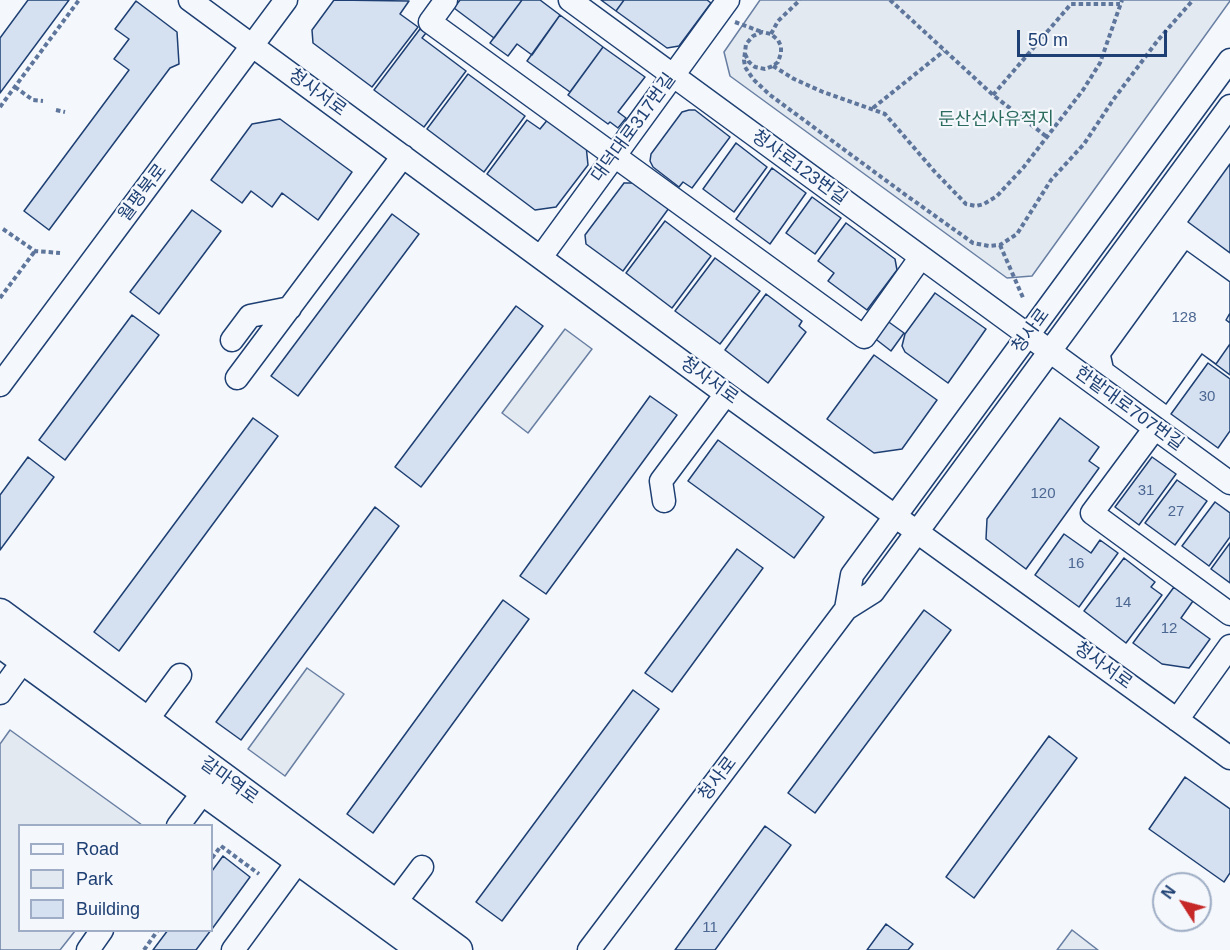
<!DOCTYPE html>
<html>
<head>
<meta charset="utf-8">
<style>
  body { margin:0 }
  #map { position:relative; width:1230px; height:950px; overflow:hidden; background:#f4f7fb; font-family:Helvetica,sans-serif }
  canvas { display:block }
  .legend { position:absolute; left:18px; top:824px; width:195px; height:108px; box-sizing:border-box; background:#f4f7fb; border:2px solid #9eadc5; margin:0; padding:8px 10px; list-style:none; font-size:18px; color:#1d3f73 }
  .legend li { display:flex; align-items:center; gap:12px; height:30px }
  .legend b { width:30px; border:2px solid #9eadc5 }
  .north { position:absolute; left:1152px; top:872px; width:60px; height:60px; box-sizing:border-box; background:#f4f7fb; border:2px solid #9eadc5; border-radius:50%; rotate:306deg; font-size:16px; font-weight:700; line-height:24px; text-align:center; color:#1d3f73 }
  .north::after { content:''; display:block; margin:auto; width:21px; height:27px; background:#c62828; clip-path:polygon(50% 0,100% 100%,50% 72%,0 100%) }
  .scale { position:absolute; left:1017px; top:30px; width:150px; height:27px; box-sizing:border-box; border:3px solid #1d3f73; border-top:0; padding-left:8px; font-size:18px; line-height:21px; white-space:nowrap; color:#1d3f73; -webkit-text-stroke:4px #f4f7fb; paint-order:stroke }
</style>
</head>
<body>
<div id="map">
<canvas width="1230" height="950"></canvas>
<ul class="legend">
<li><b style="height:8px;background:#f4f7fb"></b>Road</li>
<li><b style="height:16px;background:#e3e9f0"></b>Park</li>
<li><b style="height:16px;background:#d5e0f0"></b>Building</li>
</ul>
<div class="north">N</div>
<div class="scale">50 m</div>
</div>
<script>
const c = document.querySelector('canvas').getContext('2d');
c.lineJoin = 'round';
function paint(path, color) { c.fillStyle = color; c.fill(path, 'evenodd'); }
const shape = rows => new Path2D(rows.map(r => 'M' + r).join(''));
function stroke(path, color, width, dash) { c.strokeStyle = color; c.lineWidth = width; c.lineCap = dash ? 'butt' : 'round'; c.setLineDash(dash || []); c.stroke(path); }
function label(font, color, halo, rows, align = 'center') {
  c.font = font + ' Helvetica,"Noto Sans KR",sans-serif'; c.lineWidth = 4.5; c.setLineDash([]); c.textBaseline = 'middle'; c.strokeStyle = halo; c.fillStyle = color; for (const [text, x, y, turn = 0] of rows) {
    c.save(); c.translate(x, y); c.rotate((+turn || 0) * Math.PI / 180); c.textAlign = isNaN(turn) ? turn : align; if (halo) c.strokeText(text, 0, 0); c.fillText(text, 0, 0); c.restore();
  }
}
const green = shape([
  [760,0,1230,0,1230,1,1032,276,1007,278,730,76,724,52,760,0],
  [565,329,592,349,528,433,502,413,565,329],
  [307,668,344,694,285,776,248,749,307,668],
  [10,730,142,825,20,826,20,930,75,931,60,950,0,950,0,744,10,730],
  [1072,930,1098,950,1057,950,1072,930]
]);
paint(green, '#e3e9f0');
stroke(green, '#687fa3', 1.5);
const building = shape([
  [28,0,69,0,0,93,0,38,28,0],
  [334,0,409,1,400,14,418,27,372,87,313,43,312,30,334,0],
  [460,0,522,0,494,38,454,8,460,0],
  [522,0,540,0,560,15,532,55,517,44,508,56,490,43,522,0],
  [601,0,624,0,616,11,601,0],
  [624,0,707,0,711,3,679,46,667,48,616,11,624,0],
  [136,1,177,32,179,64,170,68,49,230,24,211,129,70,114,59,129,39,115,29,136,1],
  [560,15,603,47,570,92,527,61,560,15],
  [420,29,426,33,422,38,466,71,424,127,374,90,420,29],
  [603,47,645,77,618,112,626,118,618,128,610,122,608,124,568,95,603,47],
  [468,74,525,116,484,172,427,129,468,74],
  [689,110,695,110,730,137,692,188,683,182,679,187,653,167,650,161,651,154,682,112,689,110],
  [549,118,586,145,588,165,556,207,535,210,487,174,527,120,540,129,549,118],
  [280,119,352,172,318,220,282,193,272,207,251,191,242,203,211,180,252,124,280,119],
  [736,143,767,167,734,212,703,189,736,143],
  [1230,164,1230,253,1188,222,1230,164],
  [772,168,806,193,770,244,736,219,772,168],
  [624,183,635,183,669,208,623,271,586,244,585,235,624,183],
  [812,197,841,218,815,254,786,233,812,197],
  [192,210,221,231,159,314,130,292,192,210],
  [392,214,419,234,298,396,271,376,392,214],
  [665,221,711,256,672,308,626,273,665,221],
  [846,223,895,259,897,270,867,310,828,281,834,273,818,261,846,223],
  [1187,251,1230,282,1230,375,1202,354,1166,404,1113,365,1111,356,1187,251],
  [1187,251,1230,282,1230,313,1226,320,1230,323,1230,344,1216,364,1202,354,1166,404,1113,365,1111,356,1187,251],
  [715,258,760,291,720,344,675,311,715,258],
  [935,293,986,329,948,383,905,352,902,346,905,334,935,293],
  [766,294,802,321,799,326,806,332,768,383,725,350,766,294],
  [516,306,543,326,421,487,395,467,516,306],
  [132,315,159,335,65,460,39,440,132,315],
  [886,320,904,333,891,351,873,337,886,320],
  [874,355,937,400,902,449,874,453,827,419,874,355],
  [1208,363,1230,379,1230,431,1218,448,1171,414,1208,363],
  [650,396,677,415,546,594,520,576,650,396],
  [253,418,278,436,119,651,94,632,253,418],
  [1060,418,1099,447,1089,461,1099,468,1026,569,986,539,987,519,1060,418],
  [718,440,824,517,794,558,688,481,718,440],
  [28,457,54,477,0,550,0,495,28,457],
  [1152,457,1176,474,1139,525,1115,507,1152,457],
  [1177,480,1207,501,1175,545,1145,523,1177,480],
  [1215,502,1230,513,1230,537,1209,566,1182,546,1215,502],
  [375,507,399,526,241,740,216,722,375,507],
  [1064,534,1091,553,1100,540,1118,553,1079,607,1035,575,1064,534],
  [1230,543,1230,583,1211,569,1230,543],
  [737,549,763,568,672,692,645,673,737,549],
  [1124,558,1155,582,1151,587,1162,595,1126,643,1084,611,1124,558],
  [1174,587,1193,601,1181,618,1210,639,1189,668,1162,664,1133,643,1174,587],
  [503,600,529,619,373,833,347,814,503,600],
  [924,610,951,630,815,813,788,793,924,610],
  [633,690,659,709,502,921,476,902,633,690],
  [1049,736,1077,758,974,898,946,877,1049,736],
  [1185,777,1230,809,1230,873,1224,882,1149,829,1185,777],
  [765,826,791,845,715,950,675,950,765,826],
  [223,856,250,877,212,929,212,871,223,856],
  [886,924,913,944,908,950,867,950,886,924],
  [168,930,211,930,196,950,153,950,168,930]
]);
paint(building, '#d5e0f0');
stroke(building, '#1d3f73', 1.5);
const minor = shape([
  [190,0,726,394,1230,758],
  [446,0,430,22,864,337,921,257],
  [570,0,1230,483],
  [541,257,728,0],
  [232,340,250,316,290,308],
  [237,378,403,156],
  [0,385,286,0],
  [1155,428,1092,513,1230,614],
  [664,501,661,481,726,394],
  [846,609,852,575,1230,60],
  [0,693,24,660],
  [147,720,180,675],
  [1177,720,1230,646],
  [178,826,204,791],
  [395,903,422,867],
  [88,950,102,930],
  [233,950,299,860],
  [589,950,846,609,873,592,1230,106]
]);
const major = shape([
  [0,613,458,950],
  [0,643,422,950]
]);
stroke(minor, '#1d3f73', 25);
stroke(major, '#1d3f73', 31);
stroke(shape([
  [890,0,993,95,1047,137],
  [735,22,762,32],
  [771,34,778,21,800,0],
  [745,54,749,62,755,67,765,69,773,66,778,62,781,53,781,46,778,40,771,34,762,32,753,36,746,44,744,60,745,67,753,79,770,95,903,193,973,243,989,246,1000,245,1017,234,1051,180,1084,144,1113,100,1158,40,1193,0],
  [773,66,794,79,823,92,885,114,935,172,966,204,976,206,984,204,997,196,1023,168,1083,90,1100,63,1122,0],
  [15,87,33,100,43,101],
  [993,95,1071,4,1120,4],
  [0,107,79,0],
  [873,108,944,51],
  [56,110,65,112],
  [3,229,35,251,60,253],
  [1000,245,1024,300],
  [0,298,35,251],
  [212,858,221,846,259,874],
  [144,950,158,930]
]), '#5e769c', 4, [4.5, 3]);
stroke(minor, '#f4f7fb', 22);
stroke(major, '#f4f7fb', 28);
label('15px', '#4b6792', null, [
  ["128",1184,318],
  ["30",1207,397],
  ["31",1146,491],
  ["120",1043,494],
  ["27",1176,512],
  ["16",1076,564],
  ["14",1123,603],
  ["12",1169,629],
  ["11",710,928]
]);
label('18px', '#1d3f73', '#f4f7fb', [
  ["청사서로",317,93,36],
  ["대덕대로317번길",634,128,-54],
  ["청사로123번길",799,168,36],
  ["월평북로",143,193,-53],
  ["청사로",1031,331,-54],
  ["청사서로",709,381,36],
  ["한밭대로707번길",1129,409,36],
  ["청사서로",1103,666,36],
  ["청사로",718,779,-53],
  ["갈마역로",229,781,36]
]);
label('18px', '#2c6c60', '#f4f7fb', [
  ["둔산선사유적지",996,120]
]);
</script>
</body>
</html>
